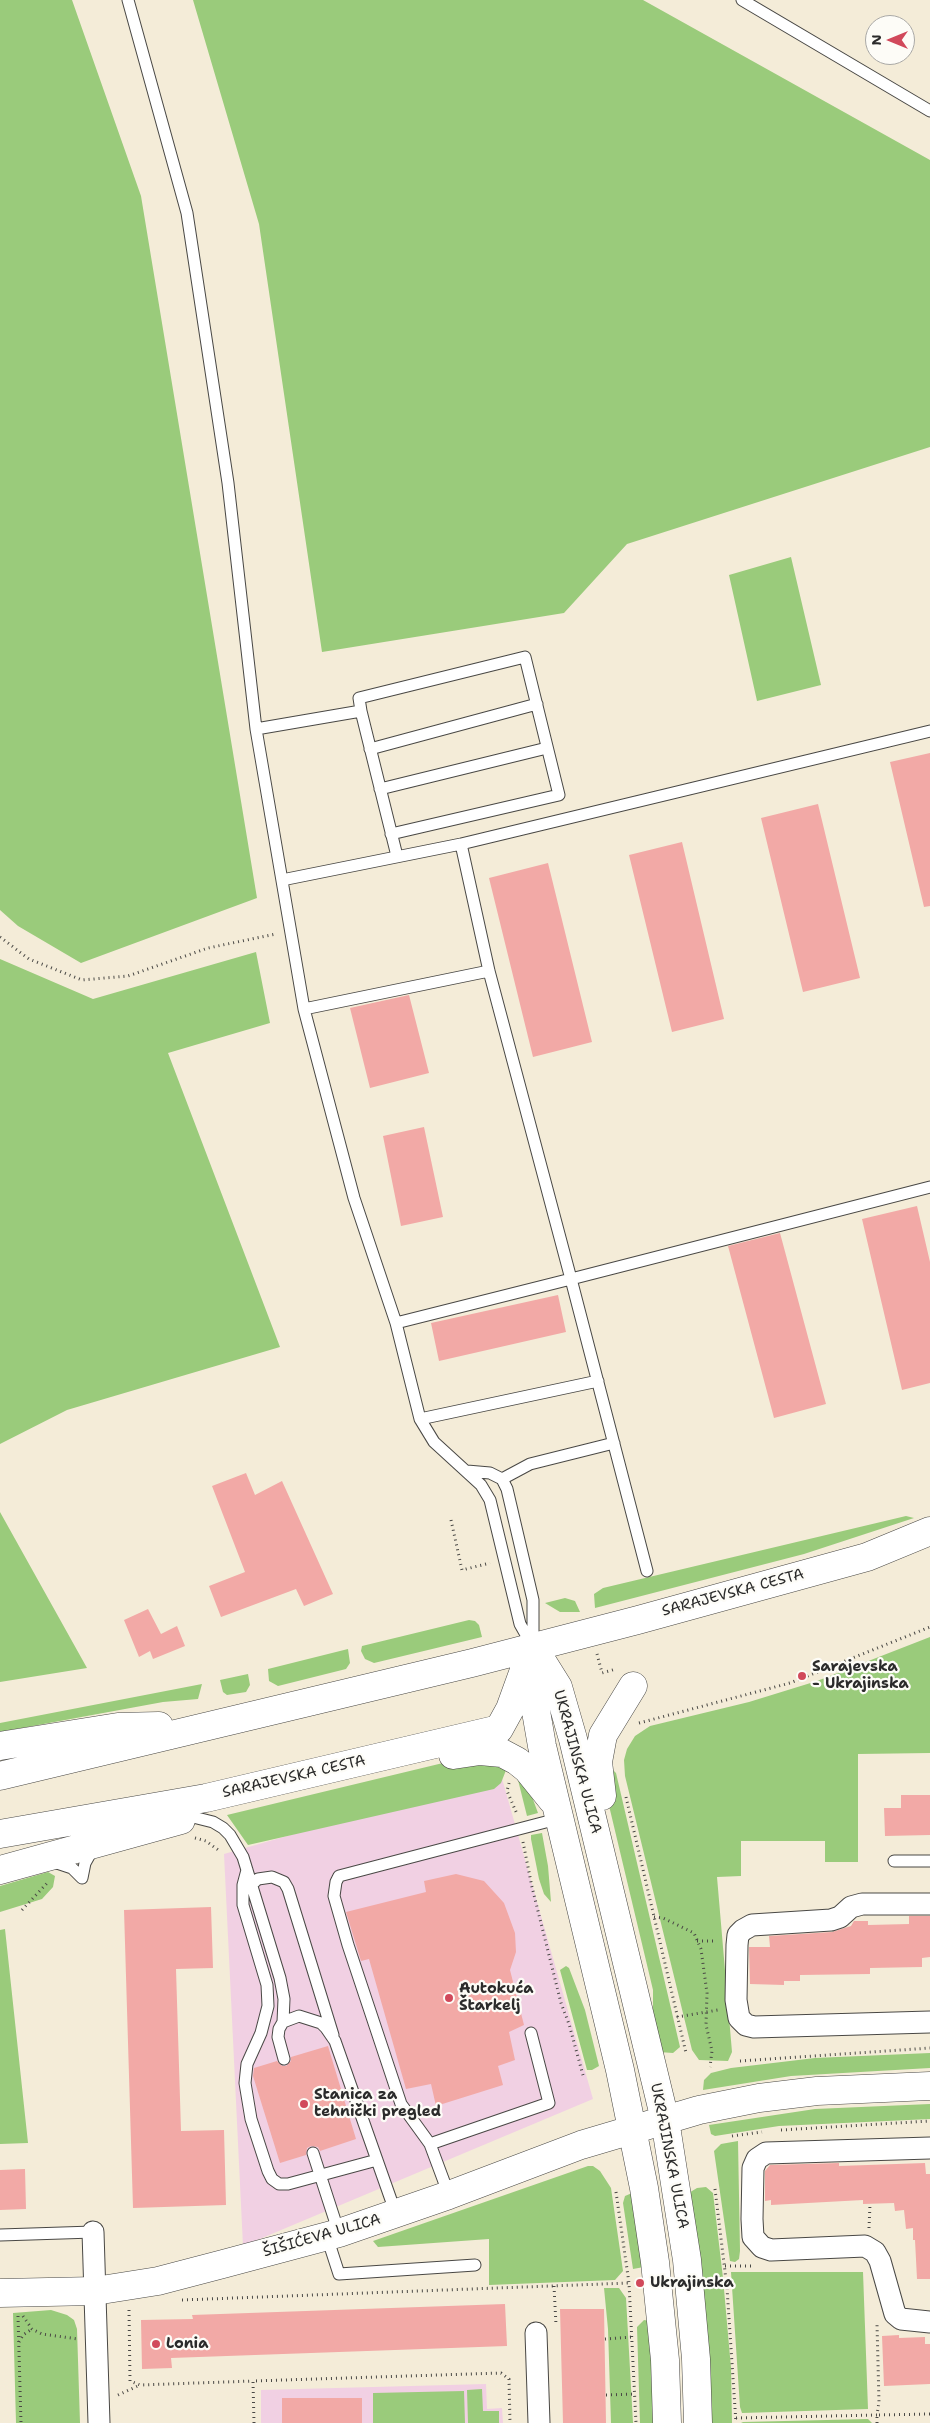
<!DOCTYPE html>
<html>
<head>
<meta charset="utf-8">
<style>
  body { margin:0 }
  #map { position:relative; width:930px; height:2423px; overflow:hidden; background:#f4ecd8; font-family:"Shantell Sans",sans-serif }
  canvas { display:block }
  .north { position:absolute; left:865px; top:15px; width:50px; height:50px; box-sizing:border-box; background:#fdfcf7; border:1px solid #a9a8a5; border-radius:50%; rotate:270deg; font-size:14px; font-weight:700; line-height:20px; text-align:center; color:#2b2b2b }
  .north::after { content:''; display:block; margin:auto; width:18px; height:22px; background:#d1495b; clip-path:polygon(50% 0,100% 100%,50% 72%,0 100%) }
</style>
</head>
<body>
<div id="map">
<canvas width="930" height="2423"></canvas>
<div class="north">N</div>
</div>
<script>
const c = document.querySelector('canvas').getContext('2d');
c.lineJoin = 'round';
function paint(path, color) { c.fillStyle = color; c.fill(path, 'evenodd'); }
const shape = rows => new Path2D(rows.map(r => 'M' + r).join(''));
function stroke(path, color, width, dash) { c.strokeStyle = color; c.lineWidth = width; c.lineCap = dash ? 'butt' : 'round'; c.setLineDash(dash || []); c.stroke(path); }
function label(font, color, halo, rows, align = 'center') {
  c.font = font + ' "Shantell Sans",sans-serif'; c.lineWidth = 4.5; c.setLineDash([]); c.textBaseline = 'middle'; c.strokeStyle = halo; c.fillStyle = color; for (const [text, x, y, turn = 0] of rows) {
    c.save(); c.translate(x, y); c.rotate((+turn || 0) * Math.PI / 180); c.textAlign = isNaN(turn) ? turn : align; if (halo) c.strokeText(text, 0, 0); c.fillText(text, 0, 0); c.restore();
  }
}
paint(shape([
  [501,1775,593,2099,243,2246,224,1854],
  [486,2384,487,2409,502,2408,503,2423,261,2423,261,2390]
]), '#f1d0e3');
paint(shape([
  [0,0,72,0,141,196,257,898,81,963,18,926,0,910],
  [193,0,643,0,930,160,930,447,627,544,564,613,322,652,259,224],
  [791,557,821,685,757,701,729,575],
  [256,952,270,1023,168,1053,280,1347,67,1410,0,1444,0,959,93,999],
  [0,1512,87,1668,0,1682],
  [906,1516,914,1518,804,1554,595,1608,594,1594,603,1588],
  [565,1598,575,1601,580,1612,560,1612,545,1603],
  [469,1620,475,1621,479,1625,482,1637,374,1663,365,1659,361,1651,362,1646],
  [930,1637,930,1753,858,1754,858,1862,825,1862,825,1841,741,1841,741,1876,717,1877,732,2052,728,2061,699,2060,692,2050,625,1776,624,1760,627,1749,635,1736,650,1726,749,1702,817,1681],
  [348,1649,350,1663,346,1669,278,1686,269,1681,268,1669],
  [248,1674,250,1685,246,1692,227,1695,223,1692,220,1680],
  [202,1684,198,1699,163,1702,0,1732,0,1723],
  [443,1763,508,1765,501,1783,494,1789,248,1845,227,1815],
  [613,1770,616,1773,680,2047,673,2053,659,2052,653,2014,653,1990,606,1793],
  [518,1780,528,1786,538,1813,527,1816],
  [542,1833,548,1866,551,1902,544,1894,539,1879,531,1839,531,1835],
  [48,1872,55,1876,53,1887,42,1899,0,1912,0,1886],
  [5,1929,28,2143,0,2144,0,1930],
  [566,1966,569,1968,585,2010,599,2066,592,2070,587,2070,560,1970],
  [930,2053,930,2068,791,2076,703,2090,704,2080,711,2073,731,2068,815,2058],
  [930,2104,930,2119,779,2126,715,2136,711,2134,709,2125,815,2109],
  [738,2141,740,2251,739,2259,735,2262,730,2261,714,2151,721,2144],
  [588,2166,593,2166,600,2171,611,2188,623,2271,615,2280,489,2285,489,2239,378,2247,373,2241],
  [706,2187,713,2193,723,2278,731,2368,732,2423,707,2423,687,2194,697,2188],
  [632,2193,644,2267,633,2269,623,2203,625,2196],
  [731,2272,863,2272,868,2409,742,2413,740,2407],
  [604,2288,619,2288,626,2298,633,2423,611,2423,608,2329],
  [51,2310,67,2315,74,2320,77,2329,80,2423,16,2423,13,2313],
  [644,2320,650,2321,654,2423,640,2423,637,2327],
  [482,2389,483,2411,499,2411,499,2423,468,2423,467,2390],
  [464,2391,465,2423,373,2423,373,2393],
  [868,2419,872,2423,741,2423,743,2422]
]), '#9acb7b');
paint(shape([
  [930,753,930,906,924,907,890,762],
  [818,804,860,978,803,992,761,818],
  [682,842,724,1019,672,1032,629,855],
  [548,863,592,1042,533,1057,489,878],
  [409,995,429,1073,370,1088,350,1008],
  [424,1127,443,1217,401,1226,383,1136],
  [917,1206,930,1262,930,1383,902,1390,862,1219],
  [780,1233,826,1404,774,1418,728,1246],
  [558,1295,566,1332,439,1361,431,1323],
  [246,1473,255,1495,282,1481,333,1594,304,1606,296,1589,221,1617,209,1586,245,1572,212,1486],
  [148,1609,161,1634,177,1626,185,1646,153,1659,150,1651,139,1657,124,1620],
  [901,1795,930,1795,930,1835,885,1836,884,1808,901,1808],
  [456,1874,484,1881,504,1903,515,1933,516,1952,510,1970,524,2025,509,2032,515,2060,498,2066,503,2085,436,2106,431,2084,406,2089,369,1959,361,1961,346,1912,426,1892,424,1881],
  [211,1907,213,1968,176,1969,181,2131,224,2130,226,2205,133,2208,124,1910],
  [909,1916,930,1916,930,1957,922,1958,922,1967,870,1968,870,1974,800,1975,800,1981,784,1981,784,1985,750,1984,749,1947,770,1947,769,1936,832,1932,851,1926,854,1921,868,1921,868,1925,909,1924],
  [328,2046,356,2139,320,2151,318,2147,311,2146,307,2148,306,2155,280,2163,253,2076,254,2068,277,2061,282,2066,286,2066,291,2061,291,2057],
  [839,2163,839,2166,925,2163,926,2174,930,2174,930,2279,917,2279,915,2240,913,2240,913,2228,906,2229,904,2210,895,2211,894,2203,863,2204,863,2200,771,2205,771,2200,765,2201,765,2171,770,2165],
  [25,2169,26,2209,0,2210,0,2170],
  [505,2304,507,2346,171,2358,172,2368,142,2369,141,2320,193,2319,192,2315],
  [560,2309,604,2309,606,2423,563,2423],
  [899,2335,899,2338,925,2337,925,2344,930,2344,930,2384,884,2386,882,2336],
  [282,2398,362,2398,362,2423,282,2423]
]), '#f2a9a6');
const lane = shape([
  [128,0,187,213,228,483,256,729,304,1009,354,1198,396,1323,420,1419,434,1442,481,1485,490,1500,520,1624,533,1647],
  [742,0,930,111],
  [361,711,359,698,525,657,559,795,391,834],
  [256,729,361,711,397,856],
  [370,749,537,704],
  [380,789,547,748],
  [282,880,461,844,930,731],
  [304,1009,489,971],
  [396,1323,571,1279,489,971,461,844],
  [420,1419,598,1381],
  [467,1471,490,1473,502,1479,507,1489,533,1600,533,1646],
  [502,1479,530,1464,614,1443],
  [647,1571,571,1279,930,1187],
  [193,1817,213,1822,223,1828,230,1835,243,1857,280,1978,284,1999,283,2022],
  [894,1861,930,1861],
  [54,1862,72,1868,82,1878],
  [247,1870,243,1885,243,1905,267,1985,268,2006,261,2033,247,2064,245,2083,251,2119,268,2171,272,2179,279,2184,288,2184,377,2160],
  [82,1878,85,1863,94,1847],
  [251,1885,258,1879,272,1877,284,1882,288,1889,333,2035],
  [284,2059,278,2037,279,2029,283,2022,299,2016,321,2023,326,2028,335,2041,396,2214],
  [430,2144,401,2104,348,1945,334,1896,336,1882,339,1876,561,1818],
  [313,2153,339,2233],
  [449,2195,430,2144,549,2103,531,2033],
  [0,2235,93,2232],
  [327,2237,339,2274,475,2265]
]);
const street = shape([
  [930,1904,862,1904,851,1907,840,1917,831,1920,752,1925,743,1930,738,1935,737,1945,736,2000,739,2018,746,2025,754,2027,930,2022],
  [930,2148,766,2153,757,2159,753,2168,752,2219,753,2237,762,2247,771,2250,865,2246,875,2252,880,2261,895,2314,901,2319,930,2322],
  [93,2232,99,2423],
  [536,2333,539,2423]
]);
const secondary = shape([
  [533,1647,558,1687,573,1739,665,2120,687,2260,696,2359,698,2423],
  [533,1647,533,1694,542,1746,620,2070,644,2188,655,2262,665,2360,667,2423],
  [0,1746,118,1727,159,1726],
  [453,1755,480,1751,502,1753,517,1761,527,1769,552,1800],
  [0,1776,472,1663,638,1620,867,1557,930,1531],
  [602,1796,598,1762,603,1735,633,1686],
  [0,1834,206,1798,499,1729,510,1709,527,1662],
  [0,1870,181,1820],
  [0,2293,95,2291,158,2281,223,2264,339,2233,449,2195,581,2145,699,2110,759,2098,817,2091,930,2086]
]);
stroke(lane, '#494845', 13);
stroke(street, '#494845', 23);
stroke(secondary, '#494845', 29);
stroke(shape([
  [0,937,29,959,82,980,128,976,208,948,276,934],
  [451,1520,462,1570,490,1563],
  [597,1654,602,1673,616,1669],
  [639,1723,790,1683,930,1627],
  [509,1783,507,1791,517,1814],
  [626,1797,686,2053],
  [195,1838,206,1841,221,1852],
  [523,1842,532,1887,561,2003,569,2024,584,2079],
  [22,1910,49,1881],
  [654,1917,663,1918,694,1933,701,1949,707,1993,706,2025,712,2051,710,2067],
  [697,1941,717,1941],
  [677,2017,718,2010],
  [740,2061,930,2048],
  [781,2130,930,2121],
  [732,2136,762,2132],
  [715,2189,727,2288,736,2423],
  [616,2192,629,2283,636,2423],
  [869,2228,870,2204],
  [725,2266,752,2266],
  [554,2286,556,2325],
  [182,2300,629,2283],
  [129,2310,130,2381,140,2385,253,2381],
  [18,2316,21,2423],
  [23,2316,32,2329,42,2334,78,2339],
  [605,2339,632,2337],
  [19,2342,23,2335,32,2329],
  [118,2395,140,2385],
  [606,2395,635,2394],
  [736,2418,877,2415,879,2402,877,2324],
  [254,2423,253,2381,501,2373,509,2379,510,2423],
  [877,2423,877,2415,930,2414]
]), '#494845', 3, [1, 4]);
stroke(lane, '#fff', 11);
stroke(street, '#fff', 21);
stroke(secondary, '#fff', 28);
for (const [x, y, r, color] of [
  [802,1676,5,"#d1495b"],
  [449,1998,5,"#d1495b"],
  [304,2104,5,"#d1495b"],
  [640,2283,5,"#d1495b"],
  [156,2344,5,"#d1495b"]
]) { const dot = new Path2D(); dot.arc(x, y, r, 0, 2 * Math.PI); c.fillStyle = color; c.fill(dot); stroke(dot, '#fdfcf7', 2); }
label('15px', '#2b2b2b', '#fdfcf7', [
  ["SARAJEVSKA CESTA",733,1593,-15],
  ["UKRAJINSKA ULICA",577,1762,75],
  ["SARAJEVSKA CESTA",294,1777,-13],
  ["UKRAJINSKA ULICA",669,2156,79],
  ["ŠIŠIĆEVA ULICA",322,2236,-16]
]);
label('bold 15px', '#2b2b2b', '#fdfcf7', [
  ["Sarajevska",812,1667],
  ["- Ukrajinska",812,1684],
  ["Autokuća",459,1989],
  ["Štarkelj",459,2006],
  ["Stanica za",314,2095],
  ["tehnički pregled",314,2112],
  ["Ukrajinska",650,2283],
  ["Lonia",166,2344]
], 'left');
</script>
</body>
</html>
